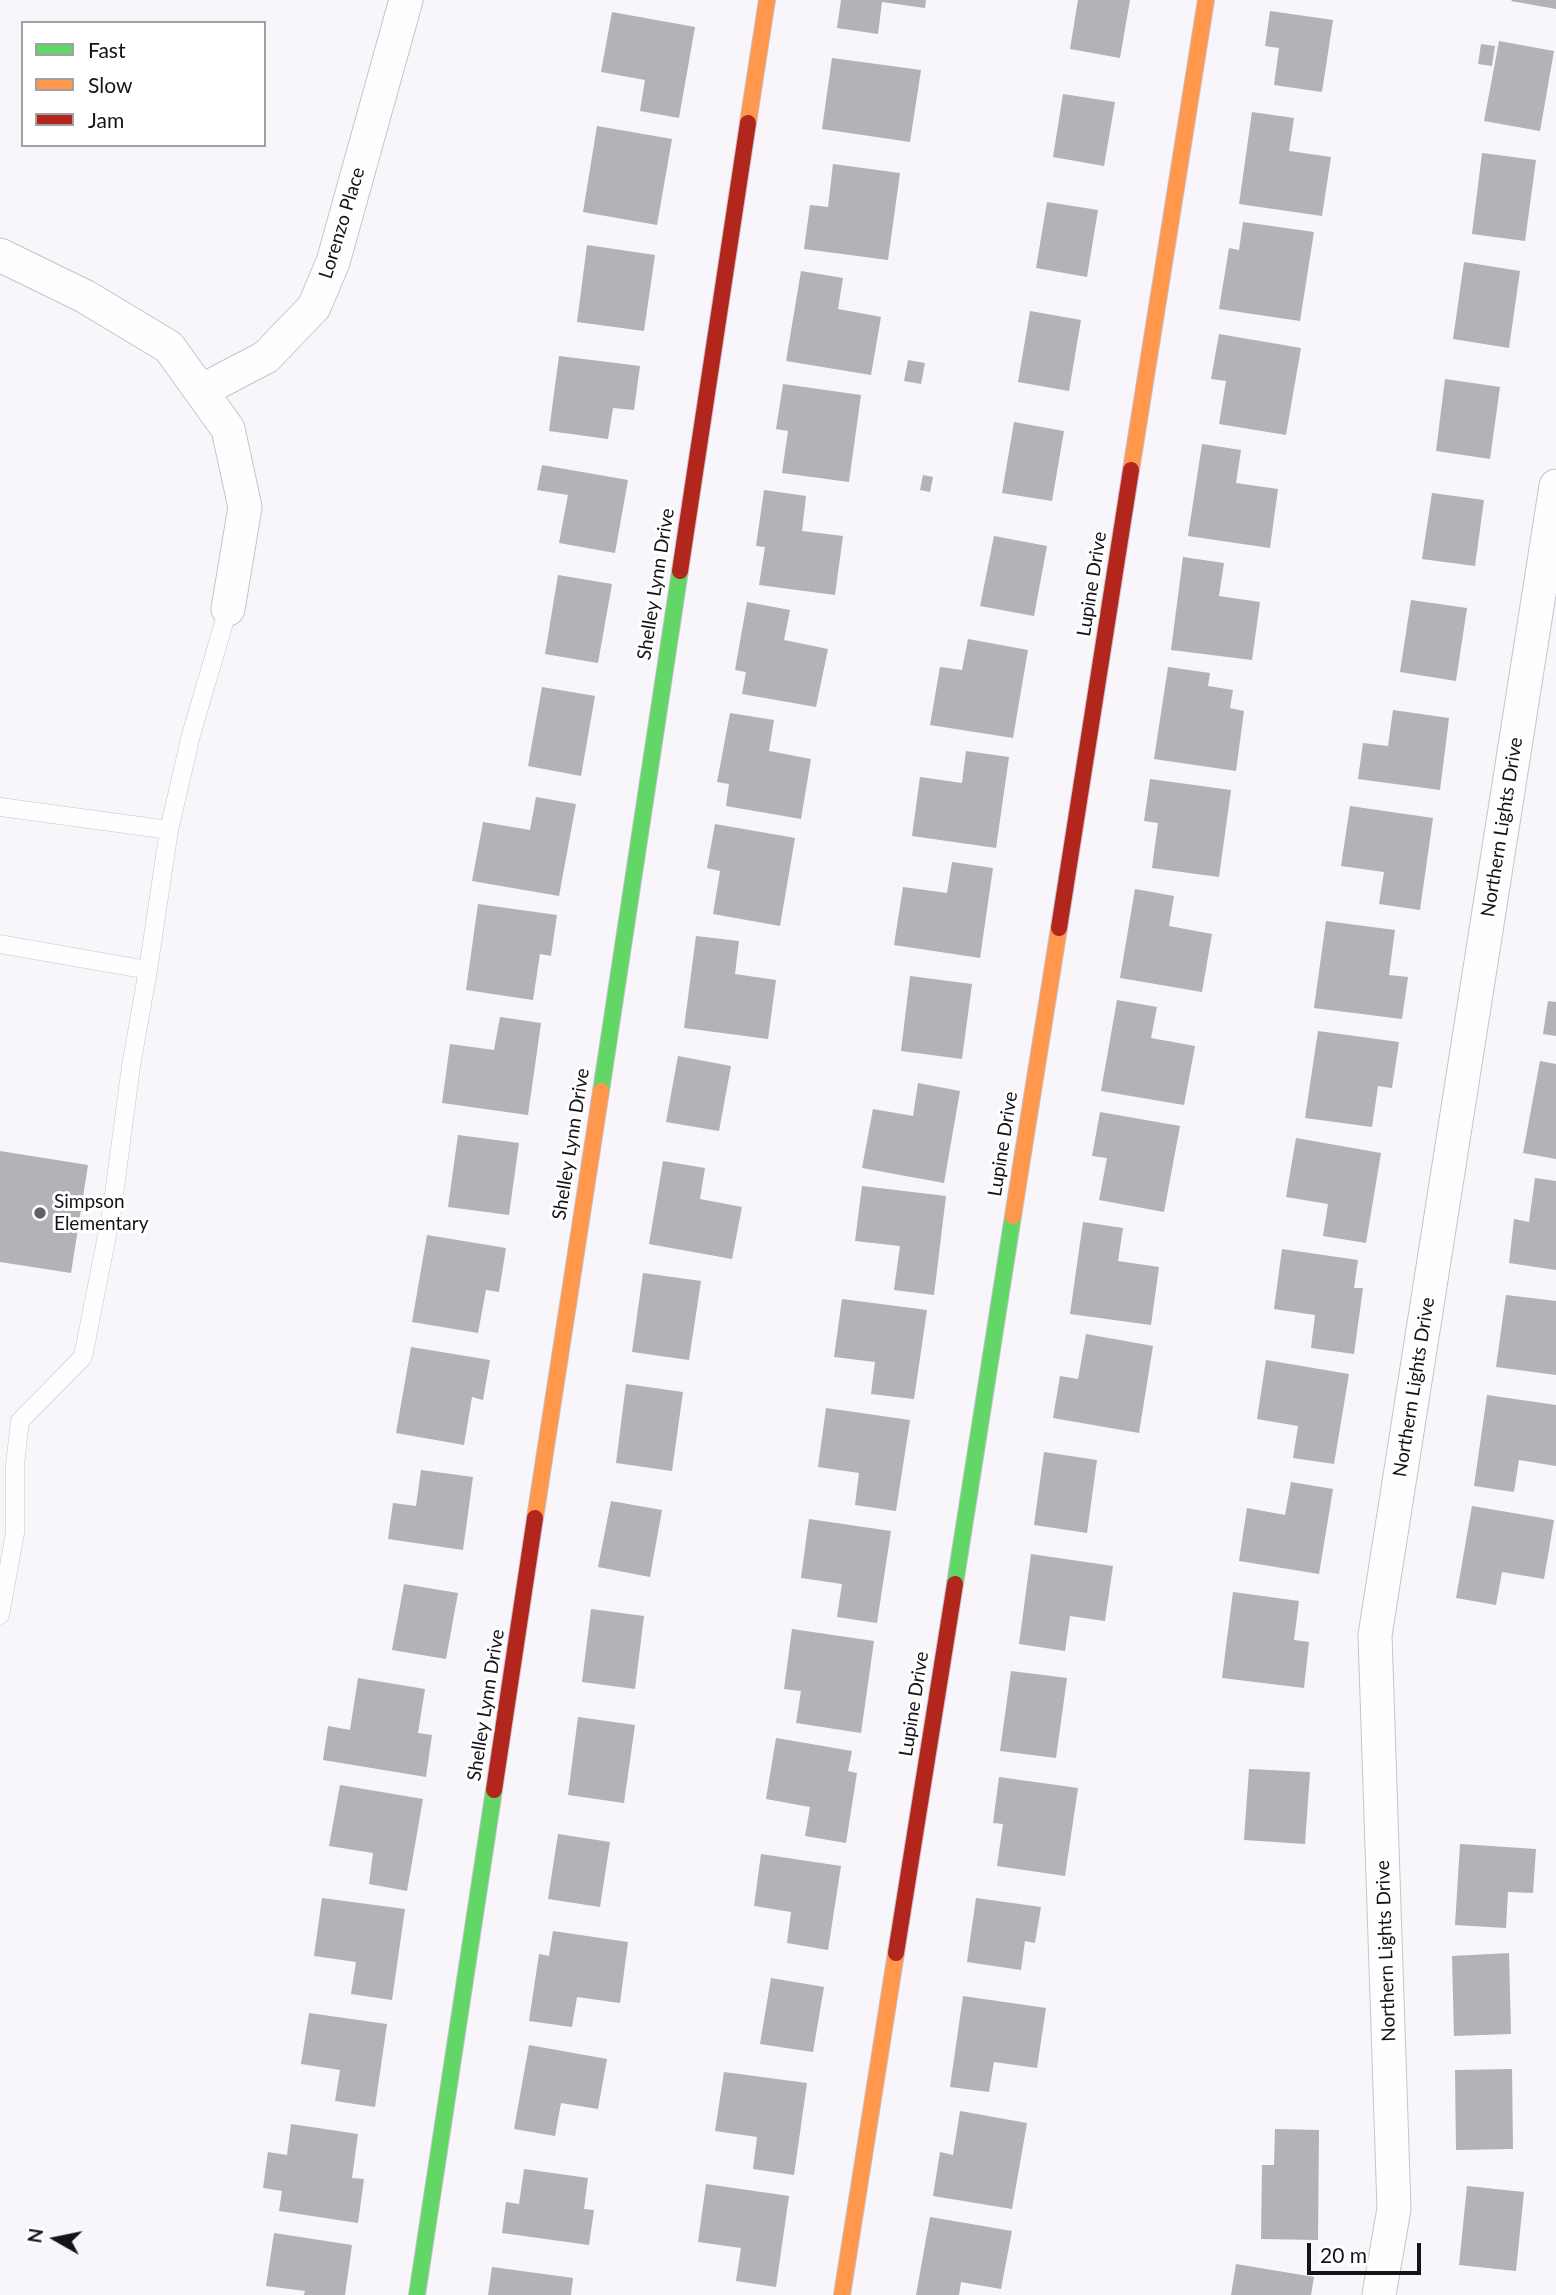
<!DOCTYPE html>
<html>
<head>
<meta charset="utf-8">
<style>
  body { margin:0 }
  #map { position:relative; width:1556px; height:2295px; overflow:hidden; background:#f8f6fa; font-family:Lato,sans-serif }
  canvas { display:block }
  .legend { position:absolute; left:21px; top:21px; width:245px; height:126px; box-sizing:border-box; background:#fff; border:2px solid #a1a0a3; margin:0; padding:9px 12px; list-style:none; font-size:21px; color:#151219 }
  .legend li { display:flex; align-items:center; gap:14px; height:35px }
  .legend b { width:35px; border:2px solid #a1a0a3 }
  .north { position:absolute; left:21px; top:2204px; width:70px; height:70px; -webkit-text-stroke:5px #fff; paint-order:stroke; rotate:279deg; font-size:19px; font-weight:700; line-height:28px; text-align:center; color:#151219 }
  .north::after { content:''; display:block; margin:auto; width:24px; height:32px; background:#151219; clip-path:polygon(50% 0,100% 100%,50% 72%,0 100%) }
  .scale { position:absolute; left:1307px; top:2243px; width:114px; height:32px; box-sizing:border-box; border:4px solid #151219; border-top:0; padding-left:9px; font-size:21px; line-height:24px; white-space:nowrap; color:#151219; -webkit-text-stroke:5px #fff; paint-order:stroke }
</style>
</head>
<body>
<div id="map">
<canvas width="1556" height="2295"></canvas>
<ul class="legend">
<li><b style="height:9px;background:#63d668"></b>Fast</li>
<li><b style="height:9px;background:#ff974d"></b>Slow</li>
<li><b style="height:9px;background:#b3261e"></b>Jam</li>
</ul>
<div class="north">N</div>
<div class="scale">20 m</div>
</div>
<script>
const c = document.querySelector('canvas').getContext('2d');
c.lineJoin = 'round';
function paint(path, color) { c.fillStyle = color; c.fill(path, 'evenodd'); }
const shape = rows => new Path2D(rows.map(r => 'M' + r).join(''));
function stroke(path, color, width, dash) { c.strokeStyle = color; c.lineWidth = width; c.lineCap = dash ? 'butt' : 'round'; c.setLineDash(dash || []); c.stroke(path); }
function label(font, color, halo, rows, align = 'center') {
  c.font = font + ' Lato,sans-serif'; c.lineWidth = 6; c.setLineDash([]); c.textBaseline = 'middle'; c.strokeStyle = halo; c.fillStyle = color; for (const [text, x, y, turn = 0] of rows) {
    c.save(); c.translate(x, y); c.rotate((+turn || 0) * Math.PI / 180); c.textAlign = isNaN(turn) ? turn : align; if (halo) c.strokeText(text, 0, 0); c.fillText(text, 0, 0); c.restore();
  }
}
paint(shape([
  [841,0,926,0,925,8,882,2,878,34,837,28],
  [1078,0,1130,0,1120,58,1070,49],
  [1512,0,1556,0,1556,9,1511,1],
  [1270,11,1333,20,1322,92,1274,85,1279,48,1265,46],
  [612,12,695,27,679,118,640,111,645,80,601,72],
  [1499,41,1554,51,1540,131,1484,121],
  [1481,44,1495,46,1492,66,1478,64],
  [832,58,921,70,910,142,822,129],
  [1063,94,1115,102,1104,166,1053,157],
  [1252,112,1294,118,1289,151,1331,157,1322,216,1239,204],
  [597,126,672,139,657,225,583,212],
  [1482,153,1536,160,1525,241,1472,234],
  [833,164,900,173,888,260,804,249,810,205,828,207],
  [1047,202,1098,210,1087,277,1036,268],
  [1243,222,1314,232,1300,321,1219,309,1229,248,1239,250],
  [587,245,655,255,644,331,577,322],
  [1464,262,1520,271,1509,348,1453,339],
  [801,271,843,278,838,309,881,317,871,375,786,361],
  [1030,311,1081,320,1069,391,1018,382],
  [1219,334,1301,348,1286,435,1219,424,1226,381,1211,379],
  [559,356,640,366,634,410,613,408,608,439,549,431],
  [908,360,925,363,921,384,904,381],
  [1445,379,1500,387,1490,459,1436,451],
  [783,384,861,395,849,482,782,473,788,431,776,429],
  [1014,422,1064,431,1052,501,1002,493],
  [1202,444,1241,450,1236,483,1278,489,1270,548,1188,536],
  [542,465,628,480,615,553,559,543,568,495,537,490],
  [923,475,933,477,930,492,920,490],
  [764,490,806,496,802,531,843,536,835,595,759,585,765,547,756,546],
  [1432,493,1484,500,1475,566,1422,559],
  [994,536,1047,546,1034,616,980,606],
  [1183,557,1224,563,1219,596,1260,602,1252,660,1171,650],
  [558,575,612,584,598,663,545,654],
  [1411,600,1467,608,1456,681,1400,672],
  [747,602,790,610,784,640,828,649,816,707,742,694,746,672,735,670],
  [968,639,1028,650,1013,738,930,725,940,667,962,670],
  [1168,667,1210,673,1208,686,1233,690,1230,708,1244,711,1236,771,1154,759],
  [542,687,595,696,581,776,528,766],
  [1393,710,1449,718,1440,790,1358,779,1363,743,1388,746],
  [730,713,774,720,769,751,811,759,801,819,726,806,729,784,717,782],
  [966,751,1009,757,996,848,912,836,920,777,962,783],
  [1150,779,1231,790,1219,877,1152,868,1158,823,1144,821],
  [536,797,576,804,559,896,472,881,483,822,530,830],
  [1350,806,1433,818,1420,910,1379,904,1384,872,1341,866],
  [715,824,795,838,780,926,713,914,720,871,707,868],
  [952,862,993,868,980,958,894,945,903,887,947,893],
  [1135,889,1174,896,1169,926,1212,934,1202,992,1120,978],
  [478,904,557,915,551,956,540,954,533,1000,466,990],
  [1326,921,1395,930,1389,975,1408,977,1402,1019,1314,1008],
  [696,936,739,941,735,974,776,980,768,1039,684,1028],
  [910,976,972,984,962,1059,901,1051],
  [1117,1000,1157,1007,1151,1038,1195,1046,1184,1105,1101,1091],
  [1548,1001,1556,1002,1556,1036,1543,1034],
  [500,1017,541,1023,528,1115,442,1103,450,1044,494,1050],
  [1318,1031,1399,1042,1392,1088,1378,1086,1372,1127,1305,1118],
  [678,1056,731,1066,719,1131,666,1122],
  [1540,1061,1556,1064,1556,1159,1523,1153],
  [918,1083,960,1091,944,1183,862,1168,873,1109,913,1116],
  [1100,1112,1180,1126,1164,1212,1099,1200,1107,1158,1092,1156],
  [458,1135,519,1143,509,1215,448,1207],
  [1296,1138,1381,1153,1366,1243,1323,1236,1328,1204,1286,1197],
  [0,1151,88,1165,71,1273,0,1262],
  [663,1161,705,1168,700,1199,742,1207,732,1259,649,1244],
  [1535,1178,1556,1181,1556,1270,1509,1263,1514,1219,1529,1222],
  [862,1186,946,1196,934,1295,894,1290,900,1246,855,1241],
  [1083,1222,1123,1228,1118,1261,1159,1267,1151,1325,1070,1314],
  [427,1235,506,1248,499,1292,486,1290,478,1333,412,1322],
  [1282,1249,1358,1260,1354,1288,1363,1288,1354,1354,1311,1348,1315,1315,1274,1309],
  [643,1273,701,1281,689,1360,632,1352],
  [1506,1295,1556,1301,1556,1375,1496,1367],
  [842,1299,927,1310,914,1399,871,1394,875,1362,834,1357],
  [1086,1334,1153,1346,1139,1433,1053,1418,1060,1376,1078,1379],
  [411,1347,490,1360,483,1400,472,1397,464,1445,396,1433],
  [1266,1360,1349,1374,1334,1464,1293,1458,1298,1426,1257,1419],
  [626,1384,683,1392,672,1471,616,1463],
  [1487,1395,1556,1405,1556,1466,1519,1460,1514,1492,1474,1486],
  [826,1408,910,1420,896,1511,855,1505,859,1473,818,1467],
  [1044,1452,1097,1460,1087,1533,1034,1525],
  [421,1470,473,1477,463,1550,388,1539,393,1503,416,1506],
  [1291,1482,1333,1489,1319,1574,1239,1561,1247,1508,1285,1515],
  [611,1501,662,1510,650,1577,598,1567],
  [1472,1506,1554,1520,1544,1579,1502,1572,1496,1605,1456,1598],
  [809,1519,891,1531,877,1623,837,1617,842,1584,801,1578],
  [1031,1554,1113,1566,1105,1621,1070,1616,1065,1651,1019,1644],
  [404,1584,458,1593,446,1659,392,1650],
  [1233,1592,1299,1601,1294,1640,1309,1642,1304,1688,1222,1678],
  [591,1609,644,1616,635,1689,582,1682],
  [792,1629,874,1641,861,1733,796,1723,801,1691,784,1689],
  [1011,1671,1067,1678,1056,1758,1000,1751],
  [358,1678,425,1689,418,1733,432,1735,426,1777,323,1760,328,1726,350,1730],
  [578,1717,635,1725,624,1803,568,1795],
  [776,1738,852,1751,848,1771,857,1773,846,1843,805,1836,810,1807,766,1799],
  [1249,1769,1310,1772,1305,1844,1244,1840],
  [999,1777,1078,1788,1065,1876,997,1866,1003,1824,993,1823],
  [340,1785,423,1799,407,1891,369,1884,373,1853,329,1846],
  [558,1834,610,1842,600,1907,548,1899],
  [1460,1844,1536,1849,1533,1893,1508,1892,1506,1928,1455,1925],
  [761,1854,841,1866,828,1950,787,1943,791,1912,754,1906],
  [322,1898,405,1909,392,2000,351,1994,356,1962,314,1956],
  [976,1898,1041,1907,1035,1943,1025,1941,1021,1970,967,1962],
  [553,1931,628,1942,620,2003,577,1997,572,2027,529,2021,539,1954,549,1956],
  [1509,1953,1511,2034,1454,2036,1452,1956],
  [771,1978,824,1987,813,2052,760,2044],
  [963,1996,1046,2008,1037,2068,994,2062,989,2092,950,2087],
  [309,2013,387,2024,375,2107,335,2101,340,2070,301,2064],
  [529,2045,607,2059,598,2109,561,2103,555,2136,514,2129],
  [1512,2069,1513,2149,1456,2150,1455,2070],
  [724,2072,807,2083,794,2175,753,2169,757,2137,715,2131],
  [960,2111,1027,2123,1012,2209,933,2196,940,2152,953,2155],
  [291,2124,358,2134,352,2178,364,2179,358,2223,279,2211,282,2191,263,2188,268,2152,287,2155],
  [1275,2129,1319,2130,1318,2240,1261,2239,1262,2165,1274,2165],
  [524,2169,588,2178,584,2209,594,2210,589,2245,502,2233,506,2202,519,2204],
  [706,2184,789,2196,776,2287,736,2281,741,2248,698,2242],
  [1467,2186,1524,2192,1516,2271,1459,2265],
  [930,2217,1012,2231,1001,2289,961,2282,959,2295,916,2295],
  [274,2233,352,2245,345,2295,304,2295,305,2291,266,2286],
  [1236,2264,1314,2277,1311,2295,1231,2295],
  [492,2267,573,2278,571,2295,488,2295]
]), '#b4b1b7');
const lane = shape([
  [0,807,169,830],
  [0,944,148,970],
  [0,1615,15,1533,15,1465,20,1421,83,1357,112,1210,131,1066,148,970,169,830,191,735,228,609]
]);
const street = shape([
  [0,255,86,297,169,347,228,429,245,507,228,609],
  [201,391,266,357,314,307,333,262,406,0],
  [1379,2295,1394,2209,1375,1635,1556,486]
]);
const fast = shape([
  [601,1091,680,571],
  [955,1584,1013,1216],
  [417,2295,494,1790]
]);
const slow = shape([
  [748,123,767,0],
  [1131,470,1206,0],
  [1013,1216,1059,928],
  [535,1518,601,1091],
  [842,2295,896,1953]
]);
const jam = shape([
  [680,571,748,123],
  [1059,928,1131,470],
  [494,1790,535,1518],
  [896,1953,955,1584]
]);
stroke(lane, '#c6c4ca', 19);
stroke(street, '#c6c4ca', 35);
stroke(fast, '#c6c4ca', 18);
stroke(slow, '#c6c4ca', 18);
stroke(jam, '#c6c4ca', 18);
stroke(lane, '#fefefe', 18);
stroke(street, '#fefefe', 33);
stroke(fast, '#63d668', 16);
stroke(slow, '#ff974d', 16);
stroke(jam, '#b3261e', 16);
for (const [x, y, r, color] of [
  [40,1213,7,"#646268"]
]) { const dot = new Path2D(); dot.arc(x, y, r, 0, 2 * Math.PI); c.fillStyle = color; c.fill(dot); stroke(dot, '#fff', 2.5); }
label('19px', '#151219', '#fff', [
  ["Lorenzo Place",342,223,-73],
  ["Shelley Lynn Drive",656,584,-81],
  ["Lupine Drive",1092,584,-81],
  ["Northern Lights Drive",1502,827,-81],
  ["Shelley Lynn Drive",571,1144,-81],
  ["Lupine Drive",1003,1144,-81],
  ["Northern Lights Drive",1414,1387,-81],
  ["Lupine Drive",914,1704,-81],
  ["Shelley Lynn Drive",486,1705,-81],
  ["Northern Lights Drive",1386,1951,-92]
]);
label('19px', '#151219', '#fff', [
  ["Simpson",54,1202],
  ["Elementary",54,1224]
], 'left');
</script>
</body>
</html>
